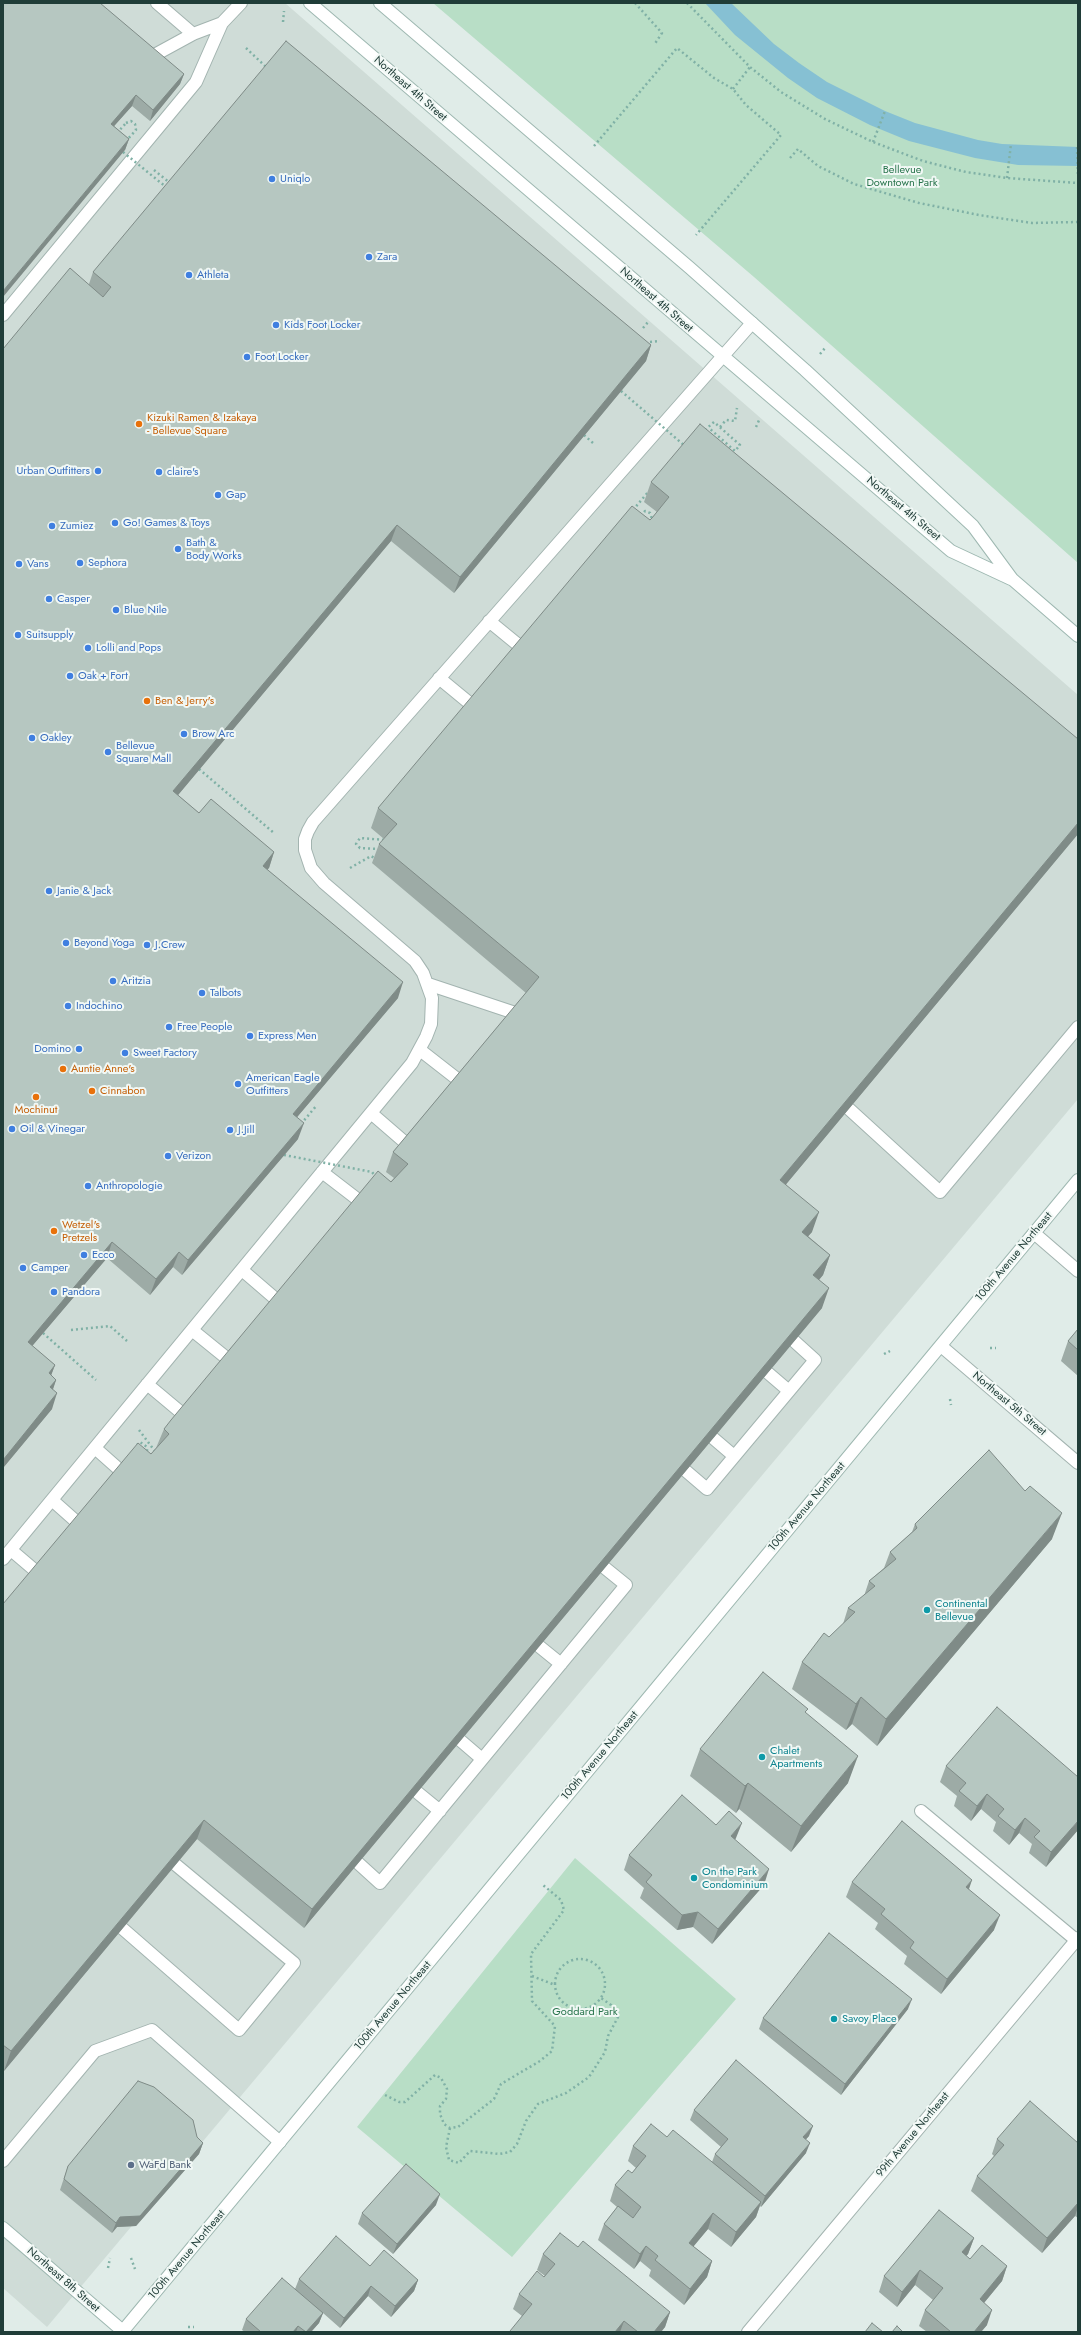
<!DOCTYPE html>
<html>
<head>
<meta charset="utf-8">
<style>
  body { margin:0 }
  #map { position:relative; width:1081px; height:2335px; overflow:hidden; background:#e0ece8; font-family:Jost,sans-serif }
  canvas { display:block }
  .frame { position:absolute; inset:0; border:4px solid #203d38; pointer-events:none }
</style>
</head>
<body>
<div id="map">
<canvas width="1081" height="2335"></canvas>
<div class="frame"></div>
</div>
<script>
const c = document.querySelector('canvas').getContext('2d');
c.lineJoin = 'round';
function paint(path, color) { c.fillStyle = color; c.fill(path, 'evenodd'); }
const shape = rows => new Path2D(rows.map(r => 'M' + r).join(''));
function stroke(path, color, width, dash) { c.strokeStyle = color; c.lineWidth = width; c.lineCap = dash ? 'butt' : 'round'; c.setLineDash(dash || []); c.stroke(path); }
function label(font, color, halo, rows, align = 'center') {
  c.font = font + ' Jost,sans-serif'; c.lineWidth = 4; c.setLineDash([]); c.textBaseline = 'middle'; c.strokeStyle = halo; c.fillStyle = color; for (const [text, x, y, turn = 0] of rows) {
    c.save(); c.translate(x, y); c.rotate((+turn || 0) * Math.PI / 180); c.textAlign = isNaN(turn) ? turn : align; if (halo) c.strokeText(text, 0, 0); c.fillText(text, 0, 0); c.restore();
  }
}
paint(shape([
  [3,3,285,3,1078,695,1078,1099,47,2327,3,2288]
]), '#cfdcd7');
paint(shape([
  [433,3,1078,3,1078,563,754,277],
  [575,1858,736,1999,512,2257,357,2127]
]), '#b8dec6');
paint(shape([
  [705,3,731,3,774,44,799,63,827,82,885,111,915,123,978,140,1002,144,1078,147,1078,166,1018,165,975,158,909,141,870,125,817,98,788,78,735,35]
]), '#86c0d3');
const lane = shape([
  [157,3,193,34],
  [149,58,193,34,222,23],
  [3,315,196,82,222,23,241,3],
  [489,621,522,648],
  [439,678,473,706],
  [428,984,518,1014],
  [420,1050,461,1082],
  [849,1109,940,1192,1078,1027],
  [371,1113,408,1145],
  [322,1172,361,1202],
  [1034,1233,1078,1271],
  [242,1270,278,1301],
  [192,1330,229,1360],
  [768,1373,789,1391],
  [147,1384,184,1415],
  [713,1438,734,1456],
  [95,1448,122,1472],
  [686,1471,707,1489,815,1360,794,1341],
  [52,1500,79,1524],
  [11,1550,38,1573],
  [3,1559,412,1063,426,1037,431,1024,432,998,423,973,415,961,324,883,311,868,305,850,305,839,308,831,313,822,752,323],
  [540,1647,561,1664],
  [461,1741,482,1759],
  [418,1793,440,1811],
  [921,1811,1076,1940],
  [358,1863,380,1883,626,1585,605,1568],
  [123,1929,239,2030,294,1963,176,1865],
  [3,2161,95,2051,152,2030,280,2142]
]);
const street = shape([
  [941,1346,1078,1463],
  [748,2332,1078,1938]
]);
const secondary = shape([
  [310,3,951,551,1011,579],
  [380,3,690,268,805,370,973,526,1012,579,1078,636],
  [3,2228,124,2332],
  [122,2332,1078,1180]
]);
stroke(lane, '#a3b4b0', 14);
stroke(street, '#a3b4b0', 14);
stroke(secondary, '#9eb8b1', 14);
stroke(shape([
  [635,3,662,33,654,45],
  [687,3,750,67,781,92,825,119,873,142,923,161,966,172,1007,178,1078,183],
  [283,22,284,11],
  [246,48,266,67],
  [733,89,750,67],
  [117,133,126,123],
  [873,142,885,111],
  [594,146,677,48,714,78,733,89,746,105,781,135,696,235],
  [1077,147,1078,177],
  [790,158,798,149,818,166,854,184,919,203,979,215,1032,223,1078,222],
  [154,170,170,183],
  [1007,178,1011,144],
  [643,328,648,322],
  [650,342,660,341],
  [820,354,825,348],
  [720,427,726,420,735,421,737,408],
  [756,427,760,418],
  [705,430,714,422,740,445,735,451,709,428],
  [584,435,593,443],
  [633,510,649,491],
  [641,516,645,511,650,513,652,519],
  [199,769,274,833],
  [380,849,360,848,356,844,360,838,385,840],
  [350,868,371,856,376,859],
  [301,1124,317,1105],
  [71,1330,110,1326,127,1341],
  [43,1333,96,1380],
  [990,1348,996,1348],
  [884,1354,890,1351],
  [950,1399,951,1405],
  [139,1430,157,1454],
  [137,1445,140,1442,147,1447,147,1454],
  '555 1984a25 25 0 1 1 50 0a25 25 0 1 1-50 0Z',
  [532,1976,555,1985],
  [385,2095,399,2102,405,2102,435,2075,441,2078,447,2089,446,2099,440,2106,440,2114,444,2124,450,2128,458,2127,494,2099,501,2084,540,2061,552,2051,555,2026,532,2001,531,1954,564,1910,561,1900,543,1885],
  [450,2128,446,2147,449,2160,459,2163,470,2151,499,2154,510,2152,517,2144,526,2121,538,2104,566,2093,589,2077,605,2052,608,2036,618,2017,611,2005,601,1998],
  [131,2258,135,2269],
  [108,2268,110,2258],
  [188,2327,194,2327]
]), '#80b1a6', 2.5, [2, 3]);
stroke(lane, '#fff', 12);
stroke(street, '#fff', 12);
stroke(secondary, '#fff', 12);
stroke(shape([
  [126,123,131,121,135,124,136,130,126,141],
  [123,152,166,187],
  [621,391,685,446],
  [284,1155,372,1172,376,1177]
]), '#80b1a6', 2.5, [2, 3]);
paint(shape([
  [3,3,184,74,180,84,150,121,132,106,114,126,129,139,125,150],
  [93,272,651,345,646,361,454,593,391,541,178,795,199,813,274,852,269,868,267,869,398,998,297,1117,298,1139,182,1275,173,1267,150,1295,107,1258,32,1346,55,1365,51,1375,56,1380,53,1389,52,1409,3,1468,89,284],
  [651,482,1078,739,1078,834,786,1184,812,1232,808,1236,830,1255,823,1275,819,1280,822,1308,304,1928,197,1839,4,2071,3,2070,3,1604,151,1454,156,1448,164,1429,394,1178,386,1172,393,1152,526,993,372,863,379,844,384,839,371,828,378,808,650,520,657,512,644,502],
  [1078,1329,1078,1376,1061,1361,1068,1341],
  [915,1524,1052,1539,877,1746,852,1724,846,1730,792,1689,802,1662,843,1624,848,1608,864,1596,869,1581,884,1568,890,1552,912,1532],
  [806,1713,848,1783,791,1852,739,1809,736,1813,690,1776,700,1749],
  [946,1766,1078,1830,1046,1867,1029,1853,1032,1844,1019,1833,1009,1845,993,1831,996,1822,981,1809,971,1821,954,1806,957,1796,940,1782],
  [716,1825,736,1838,735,1840,764,1885,712,1944,693,1927,677,1930,640,1898,644,1888,624,1870,629,1855],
  [852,1882,969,1889,994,1930,941,1994,904,1964,907,1956,875,1929,878,1923,846,1897],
  [908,2009,841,2095,759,2029,763,2018],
  [694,2110,809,2136,806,2139,806,2153,761,2207,760,2206,756,2217,731,2247,708,2229,693,2246,712,2261,707,2277,684,2305,649,2276,651,2270,640,2261,634,2269,598,2240,604,2224,617,2207,610,2201,615,2185,632,2173,636,2168,628,2161,633,2146,667,2137,712,2162,715,2154,721,2147,690,2120],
  [197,2137,203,2143,199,2154,136,2226,117,2227,112,2233,60,2190,68,2166],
  [997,2139,1078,2143,1078,2218,1075,2216,1042,2253,971,2191,977,2176,994,2156,992,2154],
  [436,2205,393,2254,358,2224,362,2213],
  [974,2238,968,2254,966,2256,970,2259,1007,2266,1002,2281,984,2303,987,2325,981,2332,927,2332,919,2326,925,2310,933,2300,915,2285,897,2307,879,2292,884,2276],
  [578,2247,670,2312,665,2327,661,2332,510,2332,522,2316,513,2309,519,2294,545,2276,537,2270,543,2254],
  [370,2266,418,2280,414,2291,391,2317,368,2296,340,2328,323,2313,319,2323,311,2332,245,2332,242,2330,246,2319,295,2289,299,2279]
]), '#9daba6');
paint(shape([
  [184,74,180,84,150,121,153,110],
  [136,95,132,106,107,134,111,124],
  [129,139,125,150,3,297,3,291],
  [651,345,646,361,454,593,460,577],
  [397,525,391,541,168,807,173,791],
  [1078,823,1078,834,773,1200,780,1180],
  [274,852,269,868,257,881,263,866],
  [403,982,398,998,287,1129,293,1114],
  [304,1123,298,1139,182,1275,188,1260],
  [819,1212,812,1232,795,1251,802,1232],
  [112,1242,107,1258,22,1358,28,1342],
  [179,1252,173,1267,150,1295,156,1279],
  [830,1255,823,1275,806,1295,813,1275],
  [829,1288,822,1308,304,1928,312,1909],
  [55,1365,49,1381,49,1373],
  [56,1380,51,1395,50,1387],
  [57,1393,52,1409,3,1468,3,1460],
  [1062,1513,1052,1539,877,1746,886,1719],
  [861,1697,852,1724,846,1730,856,1704],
  [858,1756,848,1783,791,1852,801,1826],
  [748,1783,739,1809,736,1813,745,1786],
  [987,1794,981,1809,971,1821,977,1806],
  [1025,1818,1019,1833,1009,1845,1015,1830],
  [204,1820,197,1839,4,2071,11,2051],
  [1078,1821,1078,1830,1046,1867,1051,1852],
  [742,1823,736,1838,725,1851,731,1836],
  [769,1869,764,1885,712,1944,718,1929],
  [972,1880,967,1895,966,1887],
  [698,1912,693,1927,677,1930,682,1915],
  [1000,1915,994,1930,941,1994,947,1979],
  [912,1999,908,2009,841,2095,845,2084],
  [813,2126,809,2136,799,2147,803,2137],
  [203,2143,199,2154,136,2226,117,2227,112,2233,116,2223,120,2217],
  [810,2143,806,2153,761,2207,765,2196],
  [440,2194,436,2205,393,2254,397,2244],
  [761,2202,756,2217,731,2247,736,2232],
  [1078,2203,1078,2207,1075,2216,1042,2253,1047,2238],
  [713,2213,708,2229,684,2258,689,2243],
  [974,2238,968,2254,956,2268,962,2252],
  [646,2246,640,2261,634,2269,640,2254],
  [712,2261,707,2277,684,2305,690,2289],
  [1007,2266,1002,2281,974,2315,980,2299],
  [920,2270,915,2285,897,2307,902,2292],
  [418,2280,414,2291,391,2317,395,2306],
  [371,2286,368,2296,340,2328,344,2318],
  [992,2310,987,2325,981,2332,974,2332],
  [670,2312,665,2327,661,2332,654,2332],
  [323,2313,319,2323,311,2332,306,2332],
  [624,2321,620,2332,615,2332],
  [298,2326,296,2332,293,2332]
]), '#7f8b87');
const building = shape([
  [3,3,100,3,184,74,153,110,136,95,111,124,129,139,3,291,3,3],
  [286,41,651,345,460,577,397,525,173,791,199,813,211,799,274,852,263,866,403,982,293,1114,304,1123,188,1260,179,1252,156,1279,112,1242,28,1342,55,1365,49,1373,56,1380,50,1387,57,1393,3,1460,3,349,70,268,103,297,111,287,93,272,286,41],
  [700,424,1078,739,1078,823,780,1180,819,1212,802,1232,830,1255,813,1275,829,1288,312,1909,204,1820,11,2051,3,2045,3,1604,138,1443,151,1454,169,1434,164,1429,171,1420,378,1171,391,1182,408,1164,393,1152,539,977,379,844,397,824,378,808,632,506,650,520,652,518,669,497,651,482,700,424],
  [1078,1329,1078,1350,1068,1341,1078,1329],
  [989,1450,1025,1491,1030,1486,1062,1513,886,1719,861,1697,856,1704,802,1662,824,1633,829,1637,855,1612,848,1608,875,1586,869,1581,896,1559,890,1552,917,1528,915,1524,989,1450],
  [763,1672,808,1709,805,1712,858,1756,801,1826,748,1783,745,1786,700,1749,763,1672],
  [997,1707,1078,1777,1078,1821,1051,1852,1034,1837,1040,1831,1025,1818,1015,1830,998,1816,1004,1809,987,1794,977,1806,959,1791,966,1783,946,1766,997,1707],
  [682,1795,716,1825,729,1811,742,1823,731,1836,769,1869,718,1929,698,1912,682,1915,646,1882,652,1875,629,1855,682,1795],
  [902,1821,972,1880,966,1887,1000,1915,947,1979,910,1948,914,1942,881,1914,885,1909,852,1882,902,1821],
  [829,1933,912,1999,845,2084,763,2018,829,1933],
  [736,2060,813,2126,803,2137,810,2143,765,2196,715,2154,728,2139,694,2110,736,2060],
  [138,2081,154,2087,193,2120,197,2137,203,2143,140,2216,120,2217,116,2223,64,2179,68,2166,138,2081],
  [1030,2101,1078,2143,1078,2203,1047,2238,977,2176,1004,2145,997,2139,1030,2101],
  [651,2124,667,2137,673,2130,761,2202,736,2232,713,2213,689,2243,712,2261,690,2289,655,2260,658,2256,646,2246,640,2254,604,2224,618,2206,633,2218,641,2207,615,2185,628,2170,632,2173,646,2156,633,2146,651,2124],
  [406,2164,440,2194,397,2244,362,2213,406,2164],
  [939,2210,974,2238,962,2252,970,2259,982,2245,1007,2266,980,2299,992,2310,974,2332,951,2332,925,2310,943,2288,920,2270,902,2292,884,2276,939,2210],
  [560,2233,578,2247,583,2241,670,2312,654,2332,638,2332,624,2321,615,2332,511,2332,510,2331,532,2304,519,2294,537,2271,544,2277,555,2264,543,2254,560,2233],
  [336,2236,370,2266,384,2250,418,2280,395,2306,371,2286,344,2318,299,2279,336,2236],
  [282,2278,323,2313,306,2332,298,2326,293,2332,261,2332,246,2319,282,2278],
  [872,2323,883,2332,865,2332,872,2323],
  [897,2326,903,2332,892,2332,897,2326]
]);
paint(building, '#b6c7c1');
stroke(building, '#7f8b87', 1);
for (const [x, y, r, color] of [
  [272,179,4,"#3f7fe0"],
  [369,257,4,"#3f7fe0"],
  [189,275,4,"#3f7fe0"],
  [276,325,4,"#3f7fe0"],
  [247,357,4,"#3f7fe0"],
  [139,424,4,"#e8710a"],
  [98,471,4,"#3f7fe0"],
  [159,472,4,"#3f7fe0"],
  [218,495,4,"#3f7fe0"],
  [115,523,4,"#3f7fe0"],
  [52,526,4,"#3f7fe0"],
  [178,549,4,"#3f7fe0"],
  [80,563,4,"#3f7fe0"],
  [19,564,4,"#3f7fe0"],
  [49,599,4,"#3f7fe0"],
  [116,610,4,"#3f7fe0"],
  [18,635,4,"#3f7fe0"],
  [88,648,4,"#3f7fe0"],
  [70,676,4,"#3f7fe0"],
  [147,701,4,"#e8710a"],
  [184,734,4,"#3f7fe0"],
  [32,738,4,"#3f7fe0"],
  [108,752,4,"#3f7fe0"],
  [49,891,4,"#3f7fe0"],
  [66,943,4,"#3f7fe0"],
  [147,945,4,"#3f7fe0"],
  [113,981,4,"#3f7fe0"],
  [202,993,4,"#3f7fe0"],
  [68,1006,4,"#3f7fe0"],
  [169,1027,4,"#3f7fe0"],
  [250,1036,4,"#3f7fe0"],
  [79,1049,4,"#3f7fe0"],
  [125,1053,4,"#3f7fe0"],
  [63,1069,4,"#e8710a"],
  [238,1084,4,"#3f7fe0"],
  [92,1091,4,"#e8710a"],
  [36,1097,4,"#e8710a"],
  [12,1129,4,"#3f7fe0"],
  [230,1130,4,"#3f7fe0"],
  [168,1156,4,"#3f7fe0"],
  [88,1186,4,"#3f7fe0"],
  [54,1231,4,"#e8710a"],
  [84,1255,4,"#3f7fe0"],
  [23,1268,4,"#3f7fe0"],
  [54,1292,4,"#3f7fe0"],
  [927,1610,4,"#0f9aa8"],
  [762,1757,4,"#0f9aa8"],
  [694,1878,4,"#0f9aa8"],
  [834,2019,4,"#0f9aa8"],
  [131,2165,4,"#5c6f8a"]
]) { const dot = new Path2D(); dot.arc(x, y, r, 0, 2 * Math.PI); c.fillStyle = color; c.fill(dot); stroke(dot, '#f1f8f5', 1.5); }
label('11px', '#203d38', '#f1f8f5', [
  ["Northeast 4th Street",410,89,41],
  ["Northeast 4th Street",656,300,41],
  ["Northeast 4th Street",903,509,40],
  ["100th Avenue Northeast",1014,1257,-50],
  ["Northeast 5th Street",1009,1404,40],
  ["100th Avenue Northeast",807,1507,-50],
  ["100th Avenue Northeast",600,1756,-50],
  ["100th Avenue Northeast",393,2006,-50],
  ["99th Avenue Northeast",913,2135,-50],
  ["100th Avenue Northeast",187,2255,-50],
  ["Northeast 8th Street",63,2280,41]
]);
label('11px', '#29754d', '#f1f8f5', [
  ["Bellevue",902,170],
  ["Downtown Park",902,183],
  ["Goddard Park",585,2012]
]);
label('11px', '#366cbe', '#f1f8f5', [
  ["Uniqlo",280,179],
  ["Zara",377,257],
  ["Athleta",197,275],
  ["Kids Foot Locker",284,325],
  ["Foot Locker",255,357],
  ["Urban Outfitters",90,471,"right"],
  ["claire's",167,472],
  ["Gap",226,495],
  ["Go! Games & Toys",123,523],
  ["Zumiez",60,526],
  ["Bath &",186,543],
  ["Body Works",186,556],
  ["Sephora",88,563],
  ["Vans",27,564],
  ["Casper",57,599],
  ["Blue Nile",124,610],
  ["Suitsupply",26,635],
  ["Lolli and Pops",96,648],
  ["Oak + Fort",78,676],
  ["Brow Arc",192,734],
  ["Oakley",40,738],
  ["Bellevue",116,746],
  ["Square Mall",116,759],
  ["Janie & Jack",57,891],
  ["Beyond Yoga",74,943],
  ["J.Crew",155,945],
  ["Aritzia",121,981],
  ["Talbots",210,993],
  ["Indochino",76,1006],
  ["Free People",177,1027],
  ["Express Men",258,1036],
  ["Domino",71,1049,"right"],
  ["Sweet Factory",133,1053],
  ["American Eagle",246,1078],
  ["Outfitters",246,1091],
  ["Oil & Vinegar",20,1129],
  ["J.Jill",238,1130],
  ["Verizon",176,1156],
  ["Anthropologie",96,1186],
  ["Ecco",92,1255],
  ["Camper",31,1268],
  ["Pandora",62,1292]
], 'left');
label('11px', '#c56008', '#f1f8f5', [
  ["Kizuki Ramen & Izakaya",147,418],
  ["- Bellevue Square",147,431],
  ["Ben & Jerry's",155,701],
  ["Auntie Anne's",71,1069],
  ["Cinnabon",100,1091],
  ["Mochinut",36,1110,"center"],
  ["Wetzel's",62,1225],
  ["Pretzels",62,1238]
], 'left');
label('11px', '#0d838f', '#f1f8f5', [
  ["Continental",935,1604],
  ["Bellevue",935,1617],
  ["Chalet",770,1751],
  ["Apartments",770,1764],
  ["On the Park",702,1872],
  ["Condominium",702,1885],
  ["Savoy Place",842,2019]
], 'left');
label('11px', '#4e5e75', '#f1f8f5', [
  ["WaFd Bank",139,2165]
], 'left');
</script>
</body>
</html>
